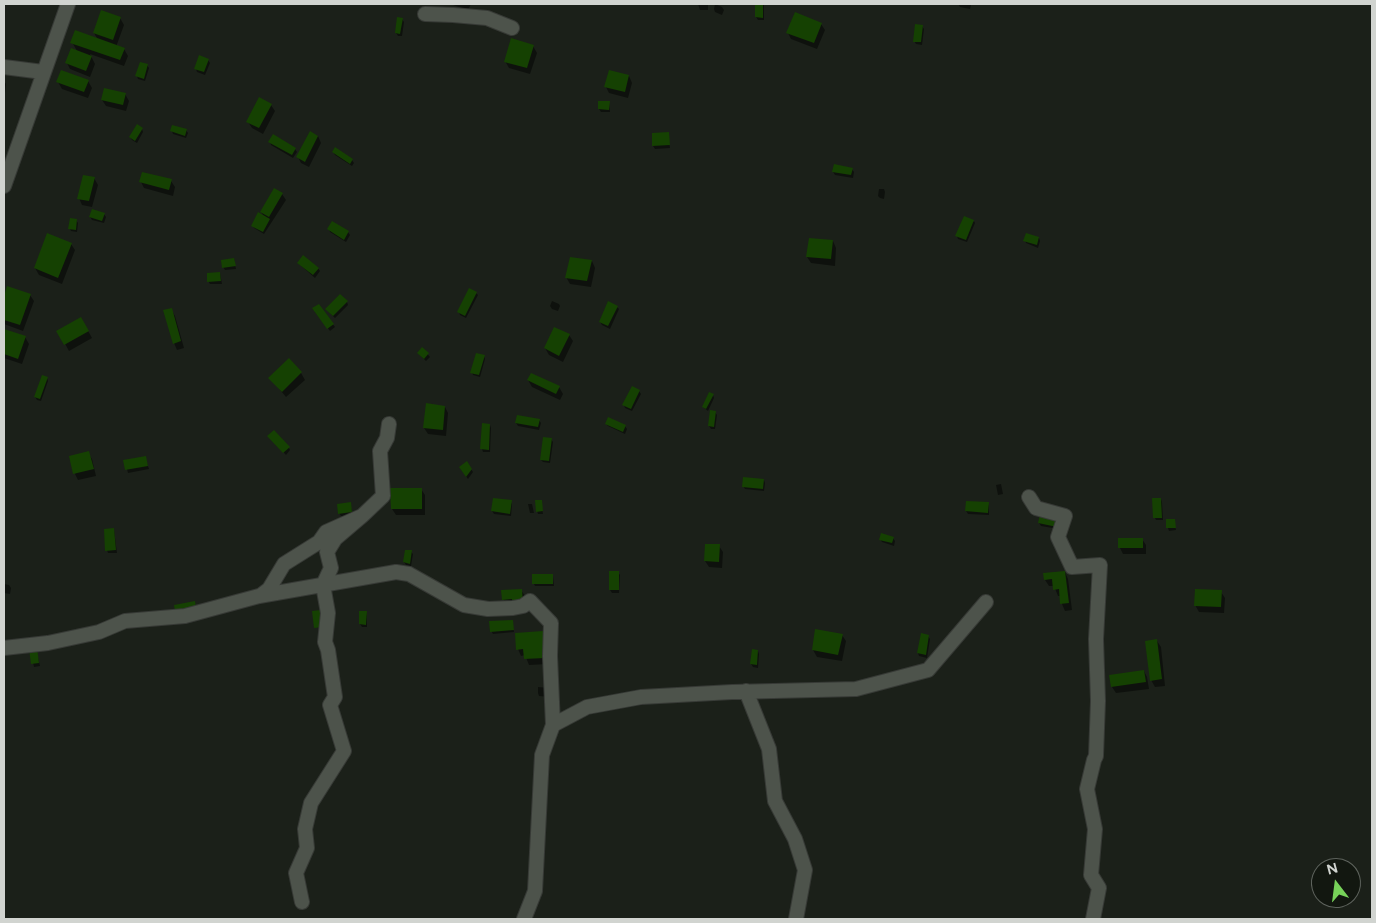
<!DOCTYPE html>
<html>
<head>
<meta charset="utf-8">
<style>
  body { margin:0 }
  #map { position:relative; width:1376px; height:923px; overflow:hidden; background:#1b2019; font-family:Figtree,sans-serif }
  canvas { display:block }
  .frame { position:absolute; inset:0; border:5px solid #d1d4d0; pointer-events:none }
  .north { position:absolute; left:1311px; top:858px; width:50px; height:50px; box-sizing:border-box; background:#121710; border:1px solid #5e635d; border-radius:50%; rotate:345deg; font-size:14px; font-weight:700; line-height:20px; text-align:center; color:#d1d4d0 }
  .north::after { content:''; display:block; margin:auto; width:18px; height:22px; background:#77d259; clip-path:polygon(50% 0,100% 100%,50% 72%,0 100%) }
</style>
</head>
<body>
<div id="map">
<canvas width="1376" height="923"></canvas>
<div class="frame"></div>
<div class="north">N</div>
</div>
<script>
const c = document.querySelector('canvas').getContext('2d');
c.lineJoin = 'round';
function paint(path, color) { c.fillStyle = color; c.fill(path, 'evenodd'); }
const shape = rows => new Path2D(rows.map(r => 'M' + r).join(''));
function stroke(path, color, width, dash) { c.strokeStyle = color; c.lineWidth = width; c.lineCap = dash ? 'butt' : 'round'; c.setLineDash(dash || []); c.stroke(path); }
paint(shape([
  [450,4,471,4,468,10],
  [698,4,708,4,708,10,700,10],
  [715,4,722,7,724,10,722,15,715,12,714,9],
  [757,4,764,4,764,20,758,20,756,17],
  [958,4,971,4,971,5,970,9,960,7],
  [120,18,124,25,116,47,124,49,128,56,124,66,90,54,95,64,90,77,70,69,67,63,77,51,72,42,98,40,94,33],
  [402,19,404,22,402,36,398,36,396,33],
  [821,24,825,30,817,49,791,39,788,33],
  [922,26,924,29,922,45,916,44,914,41],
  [533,46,537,53,530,74,509,68,505,61],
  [208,60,210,63,205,75,197,72,196,69],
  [147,65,149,68,145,81,138,79,137,76],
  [629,76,632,83,628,98,609,93,606,87],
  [4,81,6,84,5,93,4,93],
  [88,81,92,88,88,98,62,89,58,82],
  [125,94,129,101,126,111,106,106,102,100],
  [609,102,610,112,601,112,599,109],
  [271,105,275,111,263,134,252,128,248,122],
  [142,129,143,132,137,143,132,140,130,137],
  [186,130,188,133,186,138,173,134,172,131],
  [668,134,670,148,655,149,653,146],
  [318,136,321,143,309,167,301,163,298,157],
  [270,142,295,149,297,152,293,158,271,145],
  [333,152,352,160,354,163,352,166,335,155],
  [852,169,854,172,853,178,835,175,833,172],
  [94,178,98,185,92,207,82,205,79,198],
  [171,181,175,187,173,196,144,188,141,182],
  [879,189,884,189,885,192,884,199,880,198,878,196],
  [282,194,286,200,264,234,254,228,253,226,264,217,261,212],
  [104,214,106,217,104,223,92,220,90,217],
  [76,220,78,223,77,232,71,231,70,229],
  [974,221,975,223,967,242,958,239,957,236],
  [333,222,348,232,350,235,346,242,330,232,329,229],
  [1039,238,1040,241,1038,248,1026,243,1025,240],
  [833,241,836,248,835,266,811,263,807,257],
  [71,244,75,250,62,284,39,275,35,268],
  [234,259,236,269,225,270,223,267],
  [592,261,595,268,591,287,570,284,566,277],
  [298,263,318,268,320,271,315,278],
  [220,273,222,284,210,284,208,281],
  [8,287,30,295,34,301,23,331,4,324,4,300],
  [476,293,478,295,466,318,460,315,459,312],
  [552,301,559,304,560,306,558,311,552,309,550,306],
  [347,302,348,305,335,318,326,309],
  [318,305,335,327,330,331,315,312],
  [617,307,619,309,610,329,602,325,600,322],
  [171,309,175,316,184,348,177,350,174,343],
  [81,318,92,338,69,351,58,331],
  [4,330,25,337,29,344,22,364,4,358],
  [569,335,573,341,563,362,549,355,545,348],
  [423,349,430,357,426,361,419,354],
  [484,356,485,359,480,377,473,375,472,372],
  [289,360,301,373,305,380,286,397,270,378],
  [47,378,48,381,41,401,37,400,35,397],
  [528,380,559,387,563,394,560,400,532,387],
  [639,391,641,394,632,411,625,408,624,405],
  [713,395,714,398,708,411,703,407],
  [445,407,448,413,446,436,428,434,424,428],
  [715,412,717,415,715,429,711,429,709,426],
  [539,420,541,423,539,430,518,426,516,423],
  [606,424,625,426,627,429,625,434,608,426],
  [490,425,491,428,490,452,483,452,482,449],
  [271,439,289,448,290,450,286,455],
  [551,439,553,442,550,463,543,462,541,460],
  [88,453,92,459,96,476,78,480,75,474],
  [145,457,149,469,128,473,125,461],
  [467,463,473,472,468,479,460,468],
  [764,480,765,483,764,491,745,489,743,486],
  [1001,484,1003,494,998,495,996,485],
  [421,489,425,495,425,515,396,515,392,509],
  [1161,499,1162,502,1163,520,1156,520,1155,518],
  [541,501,543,514,538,514,537,511],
  [511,502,512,504,511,516,494,514,492,511],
  [350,504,353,515,341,516,339,513],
  [528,504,532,504,534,513,530,513],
  [988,504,989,506,989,515,968,514,966,511],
  [1041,515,1058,529,1041,526,1039,523],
  [1174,520,1176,530,1169,531,1168,528],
  [114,530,117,553,108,553,107,550],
  [893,538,895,541,894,546,882,542,880,539],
  [1142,539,1146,545,1146,554,1123,554,1120,548],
  [719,546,723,552,722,568,709,567,705,561],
  [411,552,413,554,411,566,406,565,404,562],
  [618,572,620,575,619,593,612,593,610,590],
  [1065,572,1068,579,1072,610,1065,611,1062,604,1061,596,1058,596,1054,586,1049,586,1045,580],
  [553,576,554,586,535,586,534,584],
  [4,584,9,585,11,588,10,594,4,593],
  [521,590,525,596,526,611,507,606,503,599],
  [1221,592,1225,598,1224,613,1199,612,1195,605],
  [366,612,367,615,367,627,362,627,360,624],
  [512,621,514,632,493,634,491,631],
  [542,632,546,639,548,664,529,665,525,655,521,656,518,649],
  [842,635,846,641,842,661,817,657,813,650],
  [928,636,930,639,927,658,919,656,918,653],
  [1157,641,1161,647,1165,686,1155,687,1151,680],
  [30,649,36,649,40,666,34,667],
  [753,650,758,651,759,654,758,668,753,667,751,664],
  [1144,671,1147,677,1149,689,1116,693,1112,687,1110,676],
  [538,687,549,688,550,697,539,696,538,693]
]), '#0007');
paint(shape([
  [755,4,763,4,763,18,755,17],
  [101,10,121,17,113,40,93,33],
  [795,12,822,23,814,43,786,33],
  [397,17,403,18,400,34,395,33],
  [915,24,923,25,921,42,913,42],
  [75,30,125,48,120,60,70,43],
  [511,38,534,45,527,68,504,62],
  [71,48,92,56,86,71,65,63],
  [199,55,209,59,204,72,194,69],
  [140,62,148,64,144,79,135,76],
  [61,70,89,80,84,92,56,82],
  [609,70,629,75,625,92,604,87],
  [104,88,126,93,123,105,101,100],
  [259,97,272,104,259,128,246,122],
  [598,101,610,101,609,110,598,109],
  [137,124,143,128,135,141,129,137],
  [172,125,187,129,185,136,170,131],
  [310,131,318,136,305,162,296,157],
  [669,132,670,145,652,146,652,133],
  [273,134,296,148,292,155,268,142],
  [335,147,353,159,350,164,332,152],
  [834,164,853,168,851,175,832,172],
  [142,172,172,179,169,190,139,182],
  [83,175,95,177,89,201,77,199],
  [274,188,283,193,269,217,260,212],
  [92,209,105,213,102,221,89,217],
  [258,212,270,219,263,232,251,226],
  [964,216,974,220,966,240,955,236],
  [70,218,77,219,76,230,68,229],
  [332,221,349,231,344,240,327,229],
  [47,233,72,243,58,278,34,268],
  [1026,233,1039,237,1037,245,1023,241],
  [809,238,833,240,831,259,806,257],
  [303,255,319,268,313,275,297,263],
  [570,257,592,260,587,281,565,278],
  [234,258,236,266,222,268,221,260],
  [220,272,221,281,207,282,207,273],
  [7,286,31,294,20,325,4,320,4,296],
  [469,288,477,292,465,316,457,312],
  [340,294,348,301,333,316,325,309],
  [608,301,618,306,608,326,599,322],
  [319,304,334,324,327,329,312,308],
  [172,308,181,341,173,344,163,310],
  [81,317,89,331,64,345,56,331],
  [554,327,570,334,559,356,544,348],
  [4,329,26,336,18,359,4,354],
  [422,347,429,353,424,359,417,353],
  [476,353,485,355,479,375,470,373],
  [289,358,302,372,282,392,268,378],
  [531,373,560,386,556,394,527,380],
  [42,375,48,377,40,399,34,397],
  [632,386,640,390,631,409,622,405],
  [709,392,714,394,706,409,702,407],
  [426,403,445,406,443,430,423,428],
  [710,410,716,411,714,427,708,426],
  [517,415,540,419,538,427,515,423],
  [608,417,626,425,623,432,605,424],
  [482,423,490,424,489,450,480,449],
  [274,430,290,447,283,453,267,436],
  [543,437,552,438,549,461,540,460],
  [89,451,94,469,73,474,69,456],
  [146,456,148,466,125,470,123,460],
  [467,461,472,469,466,477,459,467],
  [743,477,764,479,763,489,742,487],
  [390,488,422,488,422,509,391,509],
  [493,498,512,500,510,514,491,511],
  [1152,498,1161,498,1162,518,1153,518],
  [535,500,542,500,543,511,536,512],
  [966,501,989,502,988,513,965,511],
  [351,502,352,512,338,514,337,504],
  [1040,514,1059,518,1057,527,1038,523],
  [1166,519,1175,519,1176,528,1166,528],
  [114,528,116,550,105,551,104,529],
  [881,533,894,537,892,543,879,540],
  [1118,538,1143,538,1143,548,1118,548],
  [705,544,720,544,719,562,704,561],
  [405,550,412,550,410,564,403,562],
  [609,571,619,571,619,590,609,590],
  [1065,571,1069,603,1060,604,1059,589,1053,590,1052,579,1044,580,1043,573],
  [532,574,553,574,553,584,532,584],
  [522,589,523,605,512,605,512,599,502,600,501,590],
  [1195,589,1222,590,1221,607,1194,606],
  [195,601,196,608,175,611,174,605],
  [321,610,323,627,314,628,312,611],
  [359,611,367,611,366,625,359,624],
  [513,620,514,630,490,632,489,621],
  [815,629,843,634,838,655,812,650],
  [543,631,545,658,524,659,523,649,516,650,515,633],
  [921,633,929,635,926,655,917,653],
  [1157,639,1162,679,1150,681,1145,641],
  [37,647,39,663,31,664,29,648],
  [752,649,758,650,757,665,750,664],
  [1144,670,1146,682,1111,687,1109,675]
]), '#154102');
const minor = shape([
  [425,14,453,15,487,18,512,28],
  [4,67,43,72],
  [4,186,68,4],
  [1029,497,1036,508,1065,516,1058,537,1072,567,1100,565,1096,639,1098,701,1096,756,1094,760,1087,789,1095,829,1091,875,1099,888,1093,919],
  [260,596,269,589,284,564,319,542,326,532,362,516,383,496,380,451,387,438,389,424],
  [4,648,48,643,99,632,125,621,185,616,259,596,396,572,409,574,464,605,488,609,513,608,523,606,530,601,551,623,550,656,553,725,542,755,535,891,524,919],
  [746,691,769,749,775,801,795,839,805,870,796,919],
  [553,725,587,707,641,697,732,692,856,689,928,670,986,602],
  [302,902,296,873,307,848,305,829,311,803,344,751,330,705,335,697,328,650,325,642,328,613,323,585,331,568,327,552,335,539,362,516]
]);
stroke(minor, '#373a36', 16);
stroke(minor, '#4d534b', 14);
</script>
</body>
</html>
